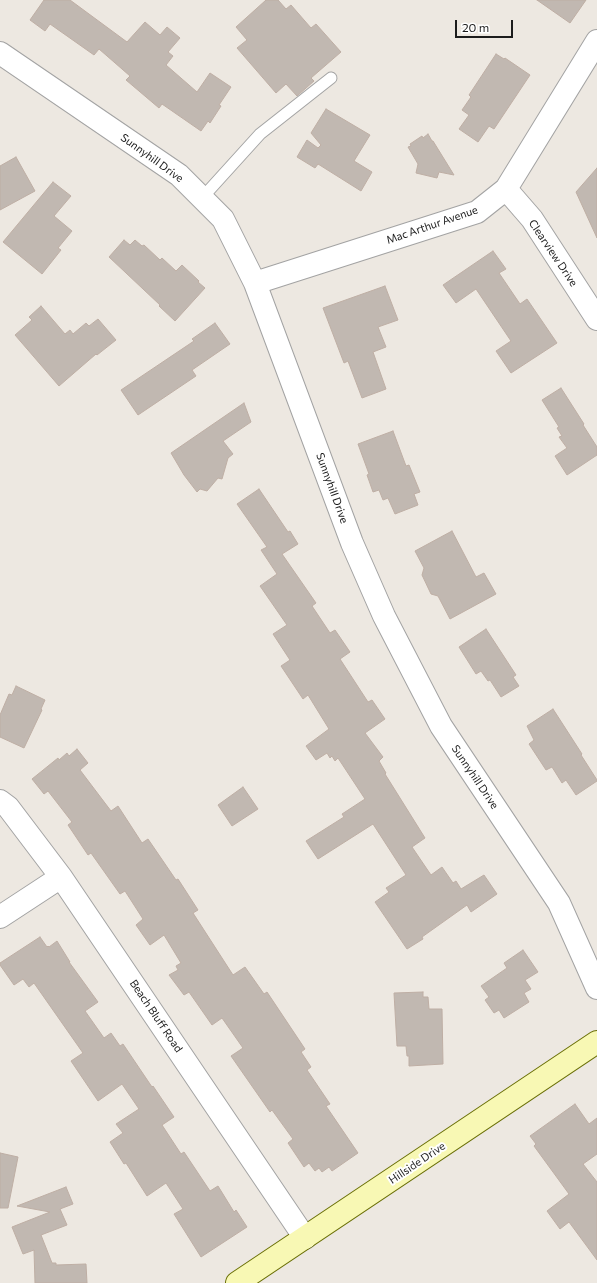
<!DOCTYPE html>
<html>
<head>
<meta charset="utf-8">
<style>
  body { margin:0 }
  #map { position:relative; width:597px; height:1283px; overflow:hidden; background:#ede8e1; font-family:Commissioner,sans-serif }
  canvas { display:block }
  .scale { position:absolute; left:455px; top:20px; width:58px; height:18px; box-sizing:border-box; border:2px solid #1c1c1c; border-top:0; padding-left:5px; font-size:12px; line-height:14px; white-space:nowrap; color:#1c1c1c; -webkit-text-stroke:3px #fff; paint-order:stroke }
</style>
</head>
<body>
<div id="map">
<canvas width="597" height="1283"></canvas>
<div class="scale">20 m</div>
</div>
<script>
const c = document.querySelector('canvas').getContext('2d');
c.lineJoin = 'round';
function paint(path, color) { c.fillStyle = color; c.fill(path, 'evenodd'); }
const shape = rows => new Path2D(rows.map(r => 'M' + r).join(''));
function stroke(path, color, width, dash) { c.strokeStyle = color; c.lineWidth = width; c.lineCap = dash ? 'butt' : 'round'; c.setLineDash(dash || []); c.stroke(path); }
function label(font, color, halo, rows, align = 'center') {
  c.font = font + ' Commissioner,sans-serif'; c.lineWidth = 4; c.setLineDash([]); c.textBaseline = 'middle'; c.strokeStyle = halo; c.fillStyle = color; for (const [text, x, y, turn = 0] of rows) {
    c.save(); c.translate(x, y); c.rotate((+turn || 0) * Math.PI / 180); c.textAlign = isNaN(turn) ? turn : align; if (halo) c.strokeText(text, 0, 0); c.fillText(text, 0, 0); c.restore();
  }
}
const building = shape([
  [44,0,70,0,127,42,145,22,160,35,167,27,180,38,168,52,173,56,166,65,197,92,210,73,231,87,219,105,221,106,210,123,208,121,201,131,162,104,159,108,126,80,130,76,99,49,94,55,50,24,45,31,30,20,44,0],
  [266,0,278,0,286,9,291,5,311,28,316,24,341,52,311,78,314,81,297,96,286,84,276,93,237,48,247,40,236,27,266,0],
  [537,0,586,0,570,23,537,0],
  [496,54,504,59,505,58,530,75,494,129,489,126,478,142,459,129,469,115,462,110,471,97,469,95,496,54],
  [326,109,370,135,354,161,372,172,361,191,318,164,315,168,297,157,307,140,318,148,321,145,311,133,326,109],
  [428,134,432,141,433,141,454,175,439,172,437,178,416,173,418,164,408,147,411,146,410,144,422,136,423,138,428,134],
  [16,157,35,191,0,210,0,166,16,157],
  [597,168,597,238,576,192,597,168],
  [53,182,71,196,54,216,72,231,58,248,61,250,42,274,3,242,53,182],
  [124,240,130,245,135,240,142,246,144,245,160,260,162,258,176,271,182,265,199,281,198,282,205,288,175,321,159,306,160,305,109,257,124,240],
  [493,251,506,269,499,273,520,304,527,299,557,343,511,373,496,351,511,341,476,289,456,303,443,285,493,251],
  [385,286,398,320,378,327,386,347,373,352,386,389,362,398,348,361,344,363,323,308,385,286],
  [41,306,65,334,70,330,73,334,86,323,89,326,98,319,116,340,97,355,96,354,59,386,15,335,32,320,29,317,41,306],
  [215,323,230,344,192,370,196,376,138,415,121,390,194,341,192,339,215,323],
  [561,388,584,424,583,425,597,447,597,455,567,475,555,456,567,448,559,437,562,436,557,428,559,427,542,400,561,388],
  [244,403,251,422,223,441,233,454,228,458,222,479,218,478,207,491,200,489,197,492,184,475,171,453,244,403],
  [393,431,406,466,409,465,420,492,414,494,418,505,395,514,388,498,383,500,379,490,373,492,367,475,369,474,358,444,393,431],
  [259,489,288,532,290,531,298,544,282,554,316,603,312,606,330,633,335,630,350,652,340,659,368,702,372,700,385,719,365,733,383,757,379,761,386,773,385,774,425,838,412,847,431,875,442,867,453,883,456,881,461,889,484,875,497,894,471,912,467,905,422,937,423,939,407,949,375,902,389,892,386,888,406,875,373,824,318,859,306,841,344,817,342,814,365,799,338,758,335,761,332,756,330,758,327,753,316,760,306,746,329,729,308,695,303,699,281,666,290,660,273,634,287,625,260,586,277,574,261,550,267,547,237,504,259,489],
  [452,531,476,577,484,573,496,594,450,619,438,596,431,594,422,575,424,568,415,551,452,531],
  [486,629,516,675,513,677,519,686,501,697,490,680,488,681,481,671,476,674,459,647,486,629],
  [16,686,45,700,41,709,42,710,24,748,0,737,0,715,9,694,12,695,16,686],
  [553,709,582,754,581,755,597,780,597,781,576,795,566,780,562,783,552,767,546,770,529,744,534,740,527,726,553,709],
  [77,749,88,763,80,770,111,811,118,806,142,843,148,839,176,880,178,879,198,910,193,913,233,975,245,967,264,994,267,992,305,1049,301,1052,311,1067,307,1070,330,1104,326,1106,358,1153,332,1171,329,1167,322,1172,319,1168,315,1171,309,1163,304,1167,288,1143,293,1139,272,1110,270,1112,231,1056,243,1048,222,1018,212,1025,189,992,184,995,169,975,178,970,176,966,181,963,164,935,150,945,136,925,143,919,125,891,120,894,91,853,88,855,68,825,72,822,48,791,44,794,32,779,58,758,59,760,67,753,69,756,77,749],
  [243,787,258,809,232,826,218,805,243,787],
  [40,937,47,947,48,946,49,947,57,941,70,962,69,962,98,1002,85,1011,104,1038,111,1033,120,1046,123,1044,152,1087,153,1086,174,1117,162,1125,181,1154,184,1152,210,1191,218,1186,234,1212,236,1210,247,1227,201,1257,174,1214,183,1209,166,1183,147,1196,126,1163,124,1164,110,1142,123,1133,116,1124,139,1109,122,1084,98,1101,71,1061,83,1053,34,983,29,987,23,979,14,985,0,965,0,963,40,937],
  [523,950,538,972,525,980,531,989,524,993,529,1002,504,1018,499,1010,494,1013,485,1000,489,997,481,986,507,968,504,963,523,950],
  [423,992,423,997,428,997,429,1009,442,1009,443,1064,409,1066,409,1056,407,1056,406,1046,397,1046,394,993,423,992],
  [575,1104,589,1124,597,1118,597,1154,583,1164,597,1182,597,1260,569,1222,560,1229,547,1211,569,1194,534,1146,536,1144,530,1136,575,1104],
  [0,1153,18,1157,8,1208,0,1208,0,1153],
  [66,1187,73,1204,60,1209,67,1225,41,1235,52,1263,56,1263,56,1265,86,1264,87,1283,35,1283,34,1250,23,1254,12,1227,50,1212,17,1206,66,1187]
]);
paint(building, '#c1b8b1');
stroke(building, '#beaea4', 1);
const lane = shape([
  [202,198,260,134,331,78]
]);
const street = shape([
  [0,53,179,175,223,219,255,283,352,543,384,616,441,726,559,903,597,988],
  [506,189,532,219,597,319],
  [255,283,477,212,506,189,597,41],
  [0,801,8,807,61,877,305,1238],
  [0,917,61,877]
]);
const secondary = shape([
  [237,1283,597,1042]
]);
stroke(lane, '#a3a3a3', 13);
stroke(street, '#a3a3a3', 24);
stroke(secondary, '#6a6f06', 24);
stroke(lane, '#fff', 11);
stroke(street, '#fff', 22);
stroke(secondary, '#f8f8b4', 22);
label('11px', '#1c1c1c', '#fff', [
  ["Sunnyhill Drive",152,158,36],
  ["Mac Arthur Avenue",432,225,-19],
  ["Clearview Drive",553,253,56],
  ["Sunnyhill Drive",332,488,70],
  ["Sunnyhill Drive",475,777,56],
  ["Beach Bluff Road",156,1016,56],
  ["Hillside Drive",417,1163,-34]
]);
</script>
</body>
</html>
